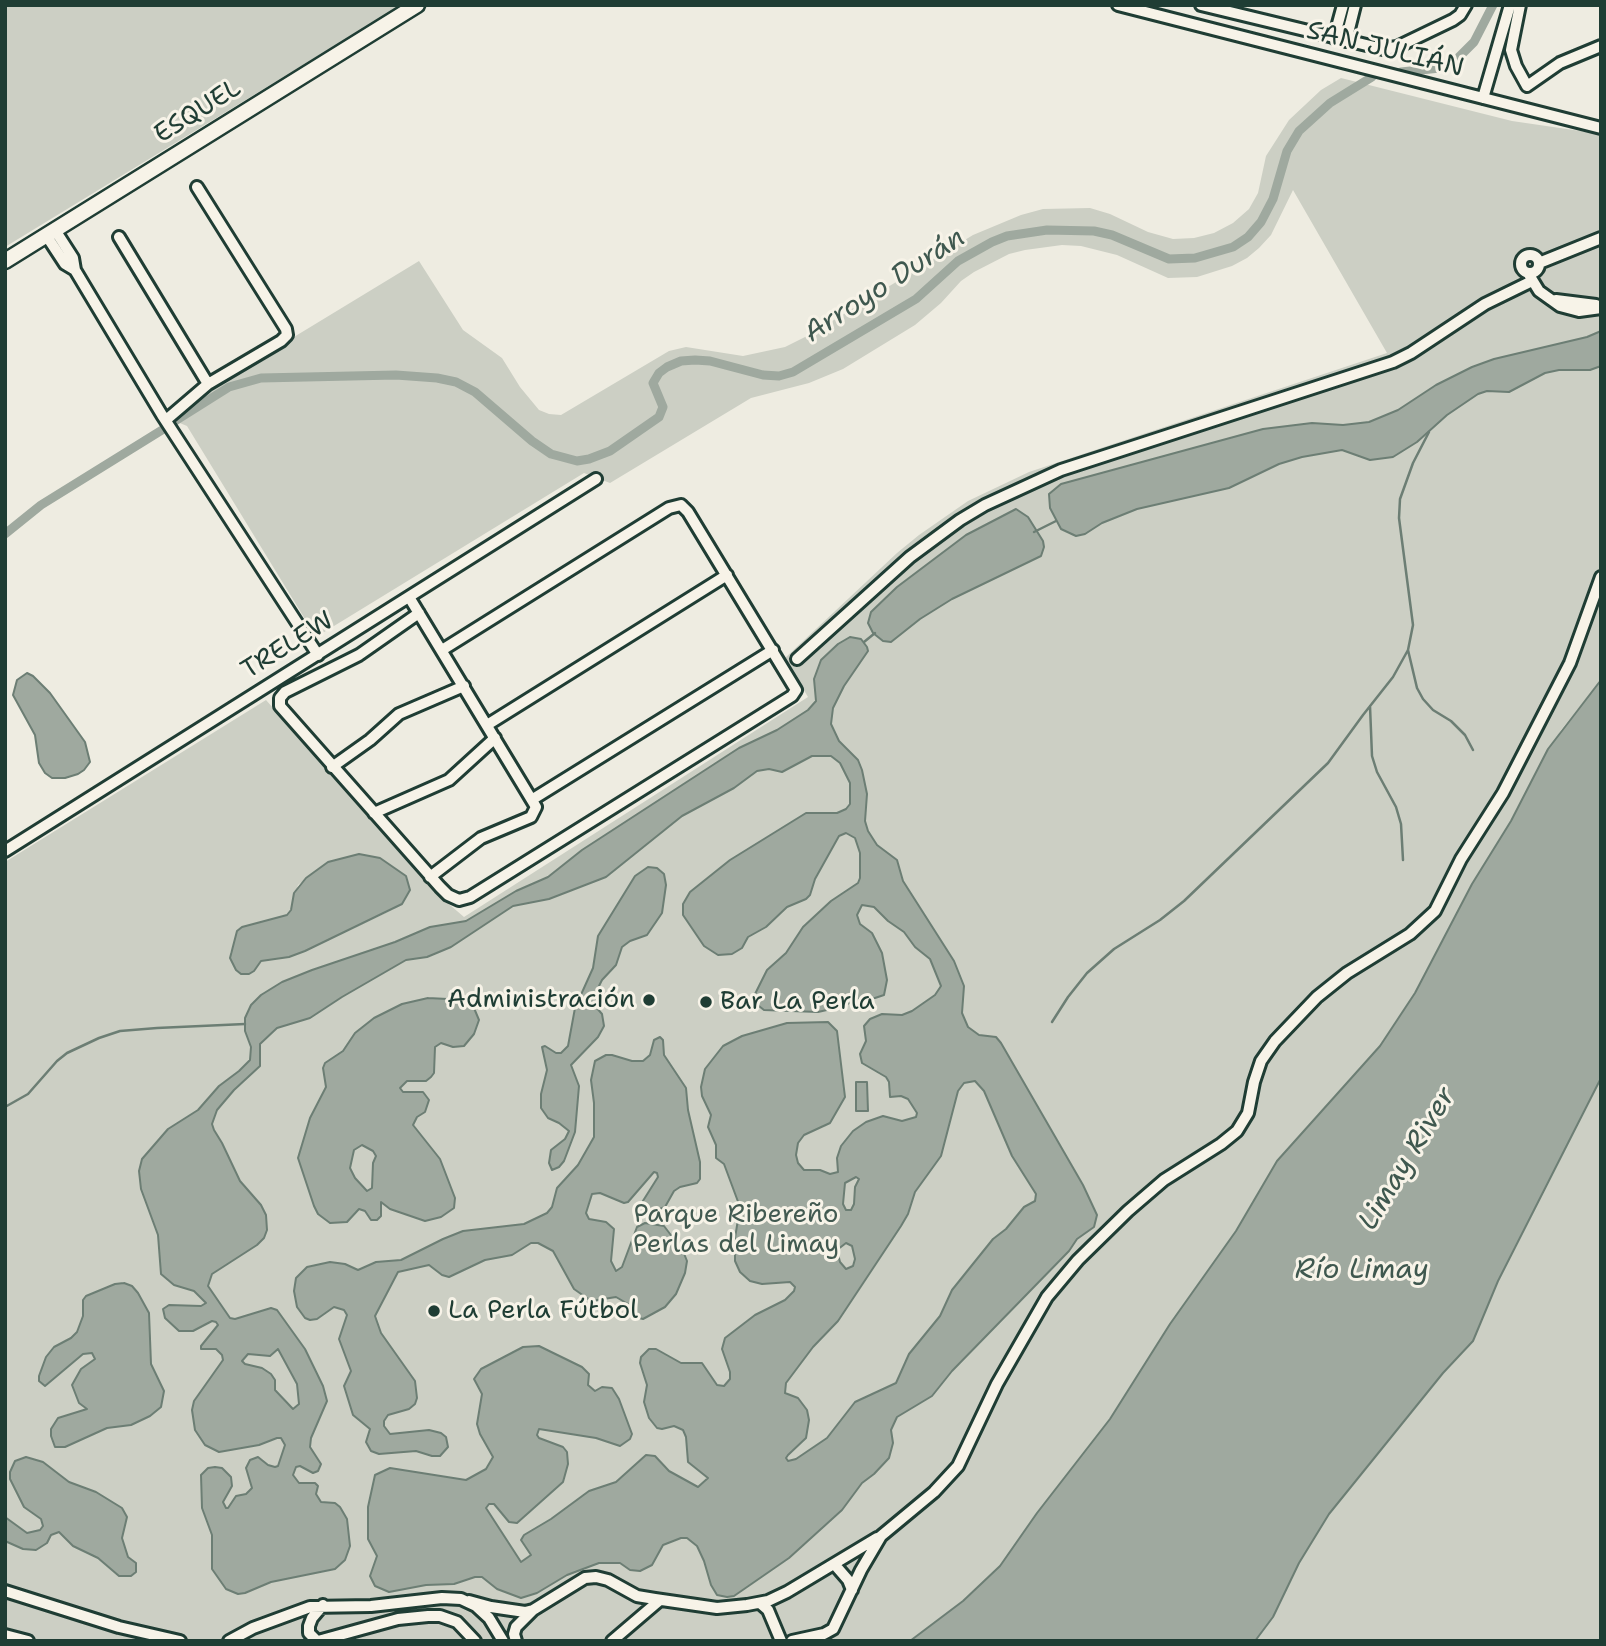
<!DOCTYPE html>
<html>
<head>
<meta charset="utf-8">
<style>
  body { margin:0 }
  #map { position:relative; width:1606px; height:1646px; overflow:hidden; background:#eeece1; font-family:"Shantell Sans",sans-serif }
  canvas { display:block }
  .frame { position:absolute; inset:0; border:7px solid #1f3d34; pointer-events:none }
</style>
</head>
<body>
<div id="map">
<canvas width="1606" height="1646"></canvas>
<div class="frame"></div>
</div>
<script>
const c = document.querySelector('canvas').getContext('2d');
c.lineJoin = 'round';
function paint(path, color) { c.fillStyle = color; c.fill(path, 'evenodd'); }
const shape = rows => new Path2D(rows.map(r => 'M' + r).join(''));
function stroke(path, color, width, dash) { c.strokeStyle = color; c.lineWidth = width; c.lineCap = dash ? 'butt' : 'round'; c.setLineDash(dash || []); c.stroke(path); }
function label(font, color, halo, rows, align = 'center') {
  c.font = font + ' "Shantell Sans",sans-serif'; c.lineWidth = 6; c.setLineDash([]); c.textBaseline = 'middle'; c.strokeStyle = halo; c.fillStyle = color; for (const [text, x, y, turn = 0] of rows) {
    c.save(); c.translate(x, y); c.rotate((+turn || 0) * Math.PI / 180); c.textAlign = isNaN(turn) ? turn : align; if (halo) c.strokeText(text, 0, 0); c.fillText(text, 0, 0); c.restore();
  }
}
paint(shape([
  [5,5,401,5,5,247],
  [1341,78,1512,121,1601,134,1601,680,1561,730,1511,821,1472,884,1415,993,1398,1021,1380,1046,1277,1161,1236,1231,1170,1324,1110,1419,1037,1513,1000,1566,963,1601,910,1641,5,1641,5,862,266,700,436,893,464,917,808,697,785,658,897,553,919,535,968,501,1029,472,1387,353,1293,190,1271,235,1259,248,1247,258,1232,266,1197,277,1168,278,1117,255,1081,246,1062,245,1025,250,1009,254,974,272,961,281,941,303,915,325,843,369,809,383,751,398,610,483,584,473,316,637,187,426,175,421,210,388,419,261,463,330,502,358,520,387,539,410,549,414,561,415,669,351,686,347,743,356,785,347,811,334,973,235,1021,215,1043,209,1090,208,1110,214,1148,232,1173,239,1194,238,1214,233,1233,223,1249,209,1258,193,1266,156,1289,120,1321,90],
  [328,862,406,876,410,890,394,909,305,951,289,957,266,959,261,961,254,971,230,953,242,927,287,915,291,910,298,885],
  [1601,1078,1601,1641,1255,1641,1273,1617,1299,1563,1329,1514,1443,1373,1473,1341,1498,1281]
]), '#cccfc4');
const water = shape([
  [1601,331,1601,366,1590,370,1559,370,1545,373,1509,392,1487,391,1478,394,1447,415,1417,442,1393,457,1370,460,1342,450,1302,457,1279,464,1229,488,1137,509,1102,523,1085,534,1076,536,1061,529,1050,508,1049,494,1061,484,1263,429,1312,423,1343,425,1369,422,1398,410,1436,385,1472,367,1494,359,1587,337,1601,331],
  [1016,509,1028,517,1043,541,1044,547,1041,556,952,599,920,619,891,642,883,641,873,633,868,623,871,612,897,587,966,535,1016,509],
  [850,637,861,639,867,647,868,651,844,686,833,708,831,724,839,741,858,760,862,770,867,794,865,821,868,831,877,845,897,860,903,881,954,961,964,986,962,1013,968,1027,979,1035,996,1037,1001,1043,1083,1185,1097,1215,1094,1227,1077,1239,1069,1251,952,1371,932,1396,897,1417,891,1430,893,1443,889,1458,874,1474,862,1483,842,1510,789,1558,734,1596,727,1597,717,1595,711,1585,704,1561,697,1546,687,1538,681,1538,663,1545,652,1565,640,1571,630,1570,620,1563,599,1563,567,1575,537,1593,521,1598,497,1589,482,1577,475,1577,454,1584,426,1585,389,1592,375,1586,370,1576,377,1556,368,1539,368,1507,375,1475,390,1468,466,1480,486,1469,493,1457,480,1434,477,1424,482,1394,474,1379,481,1369,523,1347,539,1346,582,1367,589,1374,588,1385,595,1391,602,1387,612,1388,619,1399,632,1434,630,1439,620,1446,596,1438,539,1429,537,1435,539,1438,563,1447,567,1452,568,1464,563,1482,517,1523,509,1522,494,1504,489,1504,486,1508,521,1562,531,1555,521,1540,524,1535,551,1519,589,1491,616,1482,646,1455,655,1456,669,1471,698,1487,708,1478,688,1462,686,1437,683,1430,674,1426,662,1429,657,1428,649,1418,644,1402,647,1385,640,1363,641,1357,649,1349,656,1349,681,1363,702,1363,717,1385,724,1386,730,1379,730,1372,722,1349,725,1338,755,1315,785,1300,794,1291,795,1287,790,1282,762,1284,750,1281,740,1272,735,1261,735,1238,740,1207,724,1164,716,1158,716,1145,708,1127,711,1115,702,1096,701,1087,705,1069,723,1046,742,1036,787,1023,828,1022,837,1031,845,1097,830,1123,804,1135,798,1143,796,1155,798,1163,804,1170,820,1170,830,1174,838,1172,837,1158,841,1146,853,1131,866,1122,883,1116,902,1121,916,1117,917,1113,908,1099,901,1096,890,1097,889,1082,886,1077,862,1063,860,1054,866,1041,864,1026,870,1019,882,1014,902,1015,912,1011,935,995,941,986,930,959,915,947,904,932,888,921,874,907,862,905,857,915,860,924,872,933,882,953,887,980,884,995,875,998,861,998,840,1007,818,1012,764,1010,755,1003,755,994,767,970,786,953,803,927,831,901,858,883,860,878,860,853,855,838,846,833,839,836,815,879,810,895,806,899,787,907,766,927,748,937,742,948,732,954,718,955,704,946,683,915,683,904,690,892,730,860,806,813,837,813,846,809,850,804,850,783,840,763,831,756,812,756,782,772,769,769,757,771,734,788,682,816,606,877,549,899,513,906,451,947,427,957,406,960,342,997,310,1018,277,1028,260,1044,260,1066,234,1090,217,1110,212,1124,214,1130,222,1143,240,1181,261,1205,266,1215,267,1230,264,1238,257,1245,212,1274,208,1286,230,1318,235,1319,271,1308,277,1310,305,1349,323,1386,327,1401,311,1438,310,1447,321,1464,318,1471,313,1473,300,1466,296,1467,293,1475,299,1483,315,1483,318,1486,316,1494,321,1502,335,1503,340,1507,347,1519,350,1546,345,1560,335,1569,271,1582,245,1593,238,1594,226,1589,212,1569,212,1535,202,1508,201,1475,208,1468,215,1467,222,1468,231,1477,232,1486,223,1502,226,1508,228,1508,236,1496,246,1494,252,1488,246,1468,250,1460,258,1457,268,1465,275,1467,278,1466,285,1445,281,1438,277,1438,259,1445,219,1452,205,1445,195,1430,192,1410,194,1401,223,1360,222,1355,216,1349,201,1349,201,1346,218,1325,216,1322,212,1321,193,1331,179,1331,165,1318,163,1309,169,1305,201,1306,206,1303,194,1291,174,1285,161,1274,158,1235,141,1189,139,1171,142,1159,168,1129,198,1110,219,1086,239,1071,250,1060,251,1047,245,1031,245,1018,251,1005,261,995,282,982,312,970,395,942,430,927,466,921,516,891,548,877,582,850,739,748,777,730,808,710,816,701,814,679,821,660,838,644,850,637],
  [975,1081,984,1091,1012,1156,1036,1194,1035,1201,1024,1207,1006,1229,993,1239,952,1290,940,1316,909,1354,896,1383,855,1402,827,1438,796,1459,788,1461,786,1458,788,1455,806,1438,809,1420,807,1410,798,1398,785,1393,786,1383,813,1347,838,1321,901,1226,908,1214,915,1192,941,1156,958,1091,964,1083,975,1081],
  [856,1177,859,1179,855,1187,854,1204,851,1210,846,1210,843,1204,845,1183,856,1177],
  [846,1243,852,1246,855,1259,853,1266,846,1269,840,1262,837,1250,846,1243],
  [278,1349,297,1384,299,1404,293,1409,275,1390,275,1380,271,1374,262,1368,245,1364,242,1361,248,1354,270,1356,278,1349],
  [27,673,33,676,50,693,85,742,90,762,84,770,78,774,65,778,52,778,45,773,39,763,35,735,13,695,17,680,27,673],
  [1601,680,1601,1078,1498,1281,1473,1341,1443,1373,1329,1514,1299,1563,1273,1617,1255,1641,910,1641,963,1601,1000,1566,1037,1513,1110,1419,1170,1324,1236,1231,1277,1161,1380,1046,1415,993,1472,884,1511,821,1548,749,1601,680],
  [359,854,380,858,406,876,410,890,402,904,305,951,289,957,261,961,254,971,249,974,241,974,236,970,230,958,237,931,242,927,287,915,291,910,294,893,306,878,328,862,359,854],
  [648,867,657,868,664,874,666,885,662,913,647,935,630,941,622,947,616,965,602,980,595,994,595,1006,602,1014,604,1026,598,1037,571,1065,579,1086,575,1132,564,1161,559,1167,552,1170,549,1163,551,1150,565,1139,569,1131,559,1123,548,1118,541,1108,541,1094,547,1070,542,1047,545,1046,556,1053,561,1053,568,1046,575,1008,593,968,598,936,635,876,648,867],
  [428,998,467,1000,474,1008,479,1020,474,1034,464,1046,453,1047,441,1043,435,1047,434,1073,431,1077,426,1081,407,1081,400,1088,403,1092,423,1092,429,1100,425,1112,417,1117,413,1125,440,1159,455,1198,454,1208,441,1217,425,1221,390,1209,381,1202,381,1216,377,1220,371,1220,365,1211,359,1209,347,1222,330,1223,318,1214,314,1206,298,1158,310,1118,326,1087,323,1068,325,1063,343,1051,355,1033,374,1018,402,1004,428,998],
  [362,1145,373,1151,376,1156,373,1163,372,1188,367,1191,355,1178,350,1168,354,1150,362,1145],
  [660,1037,663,1040,664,1055,686,1088,688,1110,700,1162,700,1179,697,1183,680,1187,674,1191,665,1207,651,1212,644,1211,641,1204,658,1177,657,1173,654,1172,628,1202,624,1203,600,1193,592,1194,586,1213,589,1219,606,1222,614,1229,611,1261,616,1271,622,1267,637,1227,645,1223,664,1226,683,1251,687,1261,685,1273,676,1294,665,1307,643,1319,639,1318,628,1304,616,1297,591,1301,574,1289,553,1251,538,1243,531,1243,512,1255,485,1260,449,1277,442,1275,429,1265,398,1272,375,1316,381,1333,415,1381,417,1398,415,1404,409,1409,388,1415,384,1421,384,1426,390,1434,429,1430,441,1433,446,1437,448,1447,440,1456,432,1456,416,1451,379,1454,371,1451,366,1442,370,1429,353,1415,344,1386,351,1371,339,1339,347,1315,344,1310,334,1307,317,1319,310,1320,305,1318,297,1307,294,1291,296,1278,307,1267,330,1262,345,1264,358,1270,376,1262,401,1260,443,1239,463,1231,524,1224,547,1213,552,1207,557,1188,578,1165,594,1137,594,1103,591,1080,595,1061,606,1055,612,1055,632,1061,643,1061,650,1055,654,1040,660,1037],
  [856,1082,867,1082,868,1111,856,1111,856,1082],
  [124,1283,132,1286,138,1293,149,1313,151,1364,164,1391,161,1407,150,1416,131,1425,107,1428,65,1447,55,1447,51,1436,51,1429,58,1418,87,1409,79,1403,72,1385,81,1369,95,1359,92,1353,83,1354,45,1386,39,1381,39,1376,46,1357,54,1347,71,1338,77,1332,83,1316,83,1300,86,1296,115,1284,124,1283],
  [26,1457,43,1462,69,1482,96,1492,122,1508,127,1517,122,1538,128,1557,136,1563,136,1572,131,1576,119,1576,98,1558,73,1546,59,1532,51,1535,47,1543,36,1550,23,1549,5,1541,5,1517,27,1533,40,1530,43,1526,41,1519,24,1507,10,1479,10,1472,15,1461,26,1457]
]);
paint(water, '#9fa99f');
stroke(water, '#6c7e74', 2);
stroke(shape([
  [1034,532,1056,521],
  [864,642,875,633],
  [1408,650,1417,688,1423,699,1433,710,1451,721,1465,735,1473,750],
  [1370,706,1372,756,1377,772,1396,807,1401,824,1403,860],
  [1052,1022,1068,997,1087,973,1114,949,1160,920,1184,901,1328,763,1363,715,1393,677,1408,650,1413,625,1399,518,1400,499,1413,463,1429,432],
  [5,1107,28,1094,57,1061,67,1053,99,1038,120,1031,157,1028,245,1024]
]), '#6c7e74', 2.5);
stroke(shape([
  [1401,72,1440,68,1455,61,1474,42,1493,5],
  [175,421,229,387,261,378,396,375,437,378,456,382,475,392,532,441,551,454,577,461,589,459,610,451,659,417,663,407,653,383,659,373,667,367,681,361,695,360,710,361,763,375,779,376,793,372,916,299,958,261,992,242,1007,236,1047,230,1094,231,1112,235,1169,259,1195,258,1233,247,1248,237,1261,222,1273,199,1287,151,1299,131,1330,103,1372,77],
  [5,534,41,505,162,430]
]), '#9fa99f', 9);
const minor = shape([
  [1118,5,1601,128],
  [1201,5,1383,49,1397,47,1453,20,1460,15,1466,5],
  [1520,5,1511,50,1516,66,1527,86,1560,63,1601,46],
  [1334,38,1343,5],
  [1346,41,1355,5],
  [1483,98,1510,5],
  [55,230,73,258,75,270,162,415,318,655],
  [46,235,65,264,75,270],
  [119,237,208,384],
  '1521 264a9 9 0 1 1 18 0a9 9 0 1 1-18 0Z',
  [1539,263,1601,238],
  [1528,273,1539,291,1560,306,1579,311,1601,308],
  [1556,300,1596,305],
  [166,420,208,384,281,341,287,335,286,329,197,187],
  [409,597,536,807,531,817,481,838,430,877],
  [419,613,359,655,285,692,280,698,280,706,440,887,448,895,459,900,470,897,792,696,796,690,688,512,681,505,669,508,442,650],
  [797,659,910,557,960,520,985,505,1061,470,1393,362,1411,353,1485,304,1532,281],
  [487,725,727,575],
  [332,767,370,740,399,714,464,686],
  [533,799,773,650],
  [374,813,449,780,495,738],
  [5,851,596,479],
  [835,1565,848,1580,852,1590],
  [5,1591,119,1627,180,1641],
  [469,1601,491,1607,525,1612,533,1610,585,1578,596,1577,608,1580,637,1596,655,1599,717,1608,747,1605,768,1601,787,1592,877,1538],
  [760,1603,768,1610,781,1641],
  [5,1635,28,1641],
  [229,1641,253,1628,310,1607,371,1606,442,1598,461,1599,476,1606,489,1618,503,1641],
  [317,1641,309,1633,309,1626,312,1618,323,1605],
  [318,1641,398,1619,428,1616,440,1616,457,1622,475,1641],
  [516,1641,514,1634,516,1627,533,1610],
  [612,1641,660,1600],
  [792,1641,824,1634,833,1629,861,1570,881,1536,934,1492,958,1466,997,1384,1047,1297,1078,1260,1128,1211,1164,1180,1221,1144,1237,1131,1248,1113,1254,1082,1261,1061,1275,1041,1317,997,1347,973,1410,934,1435,911,1461,859,1503,793,1570,663,1601,577]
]);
const major = shape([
  [5,261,417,5]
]);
stroke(minor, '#1f3d34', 16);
stroke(major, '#1f3d34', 19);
stroke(minor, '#f7f3e8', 10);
stroke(major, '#f7f3e8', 14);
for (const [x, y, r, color] of [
  [649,1000,7,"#1f3d34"],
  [706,1002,7,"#1f3d34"],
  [434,1311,7,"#1f3d34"]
]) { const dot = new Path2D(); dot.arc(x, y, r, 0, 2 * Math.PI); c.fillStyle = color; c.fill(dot); stroke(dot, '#f7f3e8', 2.5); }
label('26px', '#1f3d34', '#f7f3e8', [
  ["SAN JULIÁN",1385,50,14],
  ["ESQUEL",198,112,-32],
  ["TRELEW",288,646,-32]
]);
label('26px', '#1f3d34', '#f7f3e8', [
  ["Administración",635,1000,"right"],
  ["Bar La Perla",720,1002],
  ["La Perla Fútbol",448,1311]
], 'left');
label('26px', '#425a51', '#f7f3e8', [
  ["Parque Ribereño",736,1215],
  ["Perlas del Limay",736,1245]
]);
label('italic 28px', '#3f584f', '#f7f3e8', [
  ["Arroyo Durán",885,286,-33],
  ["Limay River",1408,1159,-59],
  ["Río Limay",1362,1271]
]);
</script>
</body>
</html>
